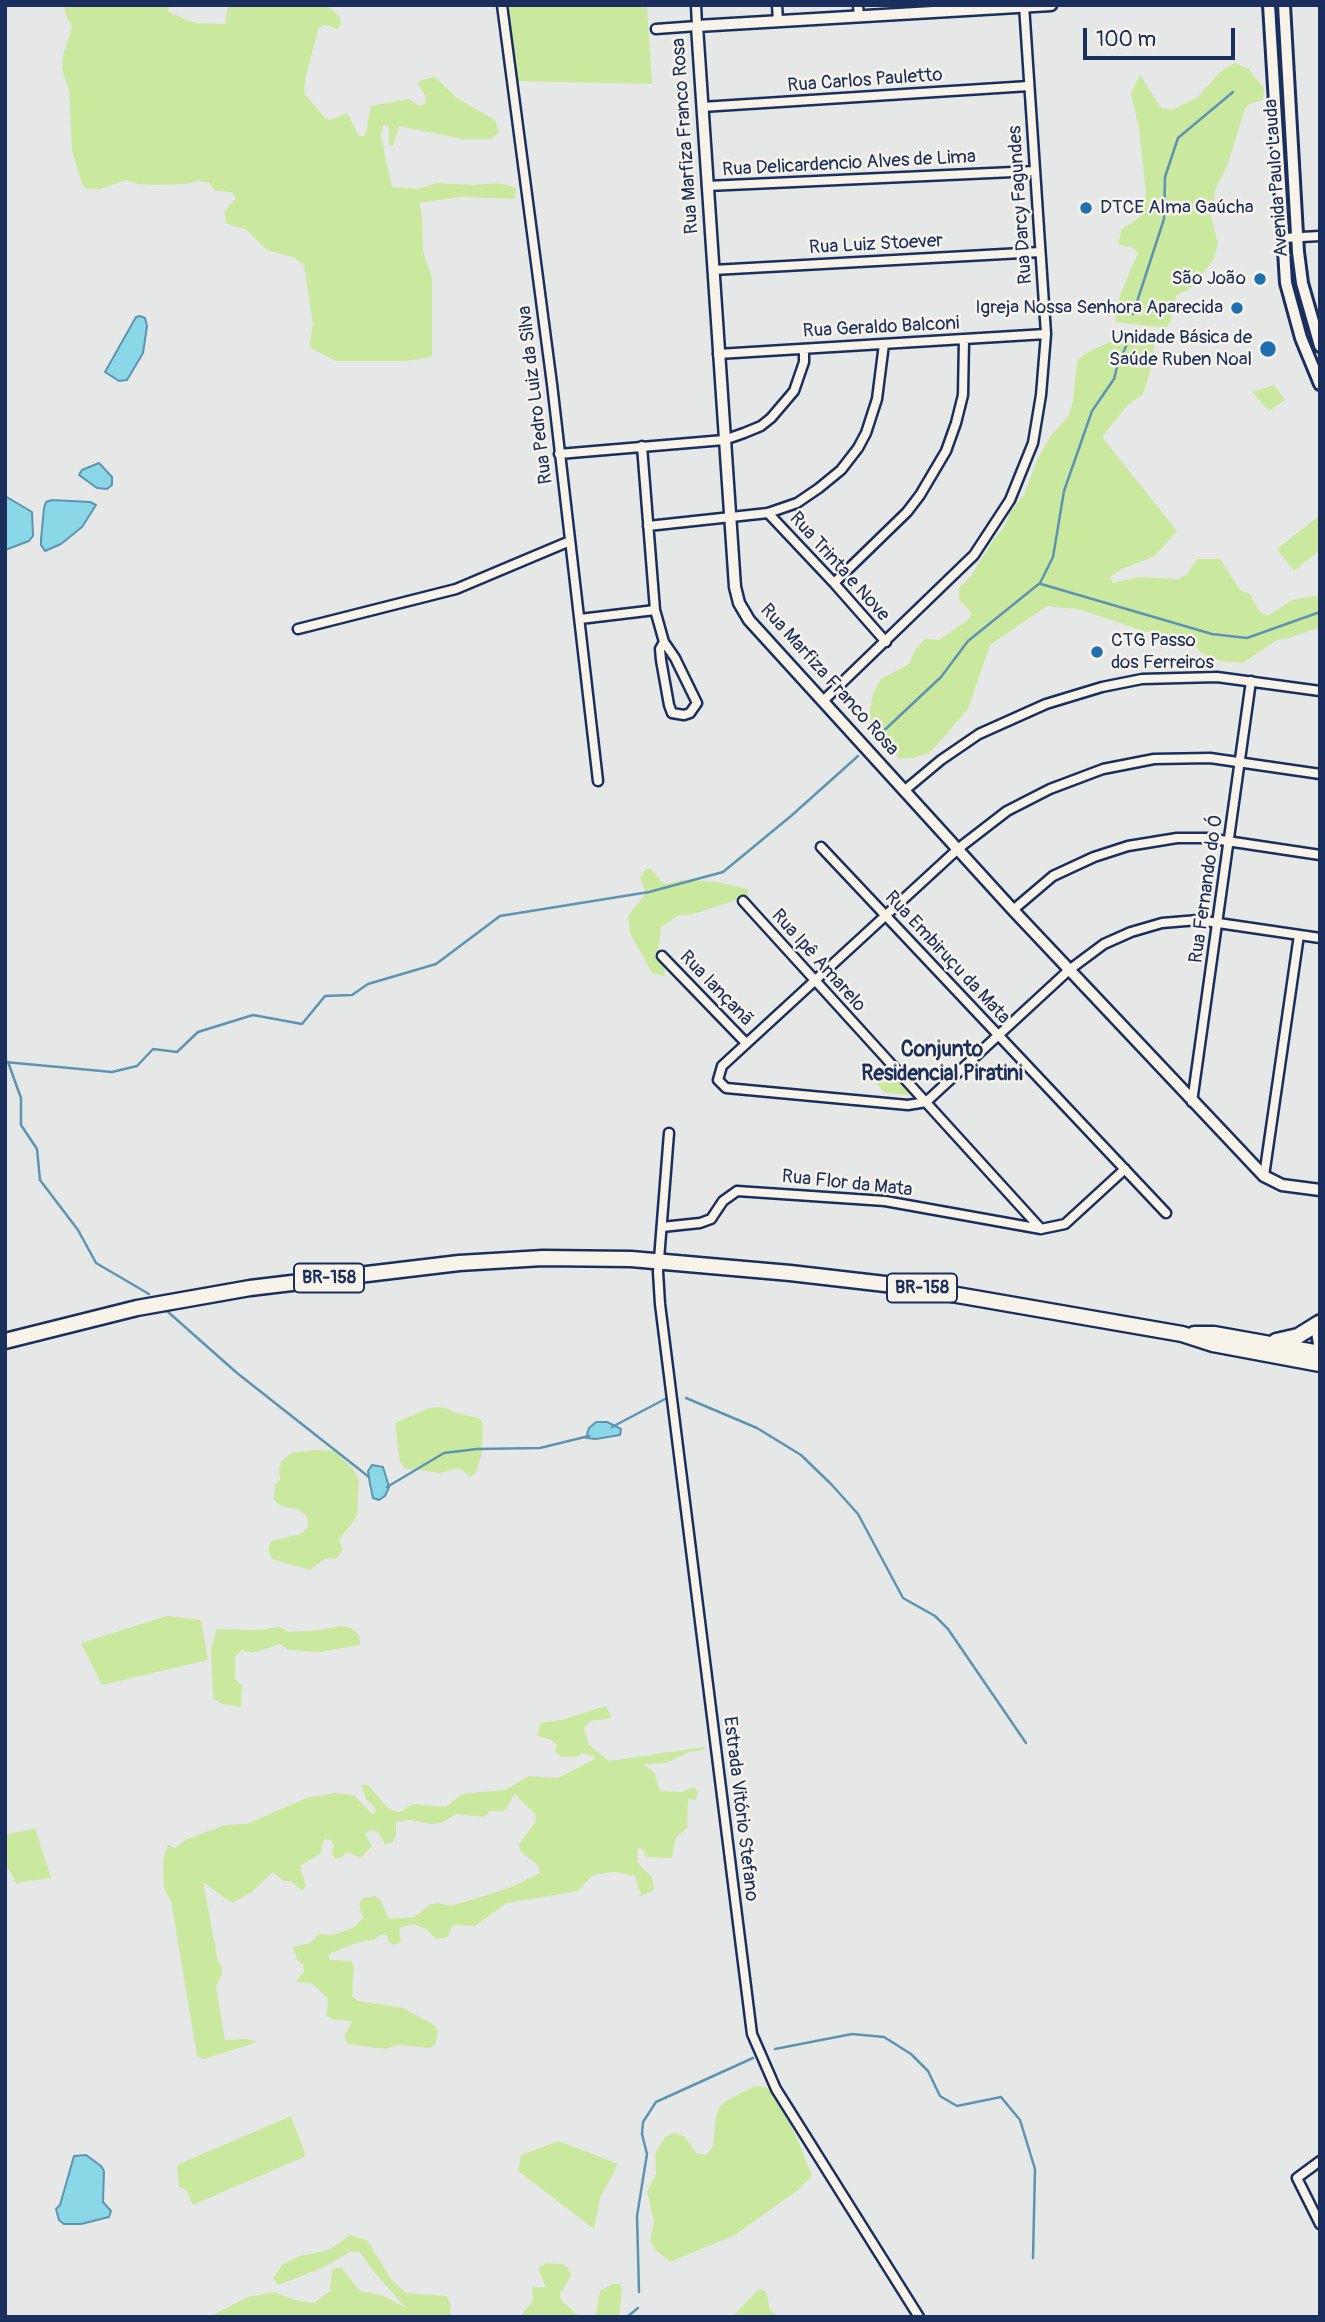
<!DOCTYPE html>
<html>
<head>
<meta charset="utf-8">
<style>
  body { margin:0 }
  #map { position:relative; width:1325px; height:2322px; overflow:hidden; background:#e6e8e8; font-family:Pangolin,sans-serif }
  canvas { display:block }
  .frame { position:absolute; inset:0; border:7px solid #1b2f5e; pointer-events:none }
  .scale { position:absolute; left:1083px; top:28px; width:152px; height:32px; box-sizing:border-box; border:4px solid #1b2f5e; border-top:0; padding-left:9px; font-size:21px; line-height:24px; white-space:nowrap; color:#1b2f5e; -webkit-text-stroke:5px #f7f3e8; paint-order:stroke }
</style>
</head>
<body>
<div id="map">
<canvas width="1325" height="2322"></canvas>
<div class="frame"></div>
<div class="scale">100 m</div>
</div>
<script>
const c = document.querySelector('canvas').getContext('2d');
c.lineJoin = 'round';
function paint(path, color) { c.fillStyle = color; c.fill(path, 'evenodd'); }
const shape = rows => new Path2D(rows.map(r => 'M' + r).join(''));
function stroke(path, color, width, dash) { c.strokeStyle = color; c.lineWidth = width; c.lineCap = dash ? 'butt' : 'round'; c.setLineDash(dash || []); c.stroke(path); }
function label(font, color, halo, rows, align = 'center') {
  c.font = font + ' Pangolin,sans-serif'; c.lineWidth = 5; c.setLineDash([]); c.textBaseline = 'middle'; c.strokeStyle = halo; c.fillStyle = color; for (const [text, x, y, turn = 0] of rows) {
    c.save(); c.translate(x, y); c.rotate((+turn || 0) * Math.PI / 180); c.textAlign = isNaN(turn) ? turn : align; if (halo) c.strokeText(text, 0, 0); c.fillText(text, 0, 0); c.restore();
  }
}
paint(shape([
  [64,5,170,5,168,12,195,23,225,24,228,5,327,5,340,17,341,25,337,29,325,25,319,27,306,75,304,93,324,117,330,120,347,113,359,136,365,136,371,106,409,99,419,106,425,104,426,97,418,84,422,80,435,77,457,98,495,120,499,132,491,139,462,139,399,126,393,146,389,145,389,126,383,125,381,137,392,187,419,189,436,183,474,185,498,183,516,188,515,199,460,197,419,203,422,215,423,252,432,278,432,357,405,361,336,361,309,347,313,324,304,265,293,257,267,250,246,229,227,224,224,212,236,198,232,192,215,191,209,183,199,181,184,184,154,185,138,184,126,180,100,189,86,189,82,184,72,151,69,89,62,70,63,56,72,26,66,16],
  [506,5,647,5,652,84,516,81],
  [1235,63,1249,69,1264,89,1263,100,1249,104,1245,109,1227,166,1215,190,1214,207,1211,216,1218,244,1213,260,1191,288,1176,296,1171,321,1166,328,1115,322,1120,295,1138,253,1132,247,1118,245,1121,230,1140,217,1146,193,1139,129,1131,93,1140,75,1161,108,1172,110,1198,97,1219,73],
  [1129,333,1155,341,1151,369,1143,394,1127,406,1102,437,1177,531,1155,556,1122,569,1110,577,1113,583,1139,577,1178,579,1187,574,1197,559,1220,559,1240,590,1250,594,1259,611,1264,614,1269,615,1292,600,1320,595,1320,627,1289,638,1277,640,1243,663,1221,661,1205,655,1184,638,1143,631,1082,610,1047,606,990,645,968,709,937,745,929,753,913,758,900,759,876,737,872,730,870,710,873,694,880,680,909,664,915,650,925,639,939,640,970,618,971,612,959,600,959,588,971,576,993,540,1004,527,1011,511,1024,495,1037,460,1050,437,1069,415,1073,400,1077,361,1086,353],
  [1274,385,1285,400,1269,411,1252,392],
  [1320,515,1320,550,1294,571,1277,549],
  [646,869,651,869,662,882,667,884,681,880,717,882,748,889,748,895,743,898,690,915,679,915,661,927,658,953,665,972,665,976,652,973,630,933,628,916,644,896,645,891,640,877],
  [884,1065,911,1095,885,1093,870,1076],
  [443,1407,456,1413,478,1418,483,1423,482,1452,476,1473,470,1477,460,1468,439,1473,404,1468,400,1462,395,1423,429,1408],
  [313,1450,334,1451,353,1469,359,1480,357,1516,339,1540,343,1549,336,1559,326,1558,310,1570,272,1559,268,1550,271,1541,301,1534,308,1527,307,1517,300,1510,281,1506,274,1500,275,1486,280,1479,279,1468,283,1459,292,1453],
  [167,1616,201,1620,208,1660,102,1685,81,1643],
  [340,1626,351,1628,359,1635,360,1645,320,1652,289,1650,280,1644,252,1653,242,1650,235,1657,235,1678,242,1686,241,1707,222,1704,213,1698,211,1648,217,1629,259,1630,279,1627,289,1632,320,1630],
  [606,1706,612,1718,591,1721,584,1728,589,1745,609,1761,704,1747,705,1750,689,1752,666,1763,643,1764,654,1772,660,1791,681,1792,694,1787,698,1793,695,1800,688,1799,687,1828,676,1837,672,1858,645,1857,644,1850,638,1848,637,1862,652,1877,654,1890,641,1896,635,1876,614,1872,593,1875,578,1891,507,1903,475,1926,453,1925,447,1937,436,1939,426,1929,413,1924,399,1928,401,1942,394,1945,388,1942,387,1935,379,1935,374,1940,359,1942,329,1954,329,1960,351,1961,354,1967,352,1996,358,2001,403,2008,434,2025,438,2031,435,2045,429,2048,399,2045,385,2049,348,2044,344,2036,352,2021,335,2020,326,2016,328,2004,327,1997,311,1983,296,1982,304,1971,303,1964,297,1960,293,1947,310,1943,319,1934,333,1935,353,1928,363,1918,359,1905,362,1898,376,1896,381,1901,389,1919,414,1917,431,1904,437,1903,451,1906,509,1888,540,1873,538,1865,520,1851,519,1844,536,1821,535,1814,515,1794,504,1811,489,1811,485,1817,456,1814,443,1822,431,1824,410,1820,396,1822,396,1836,392,1843,385,1844,378,1832,371,1830,365,1834,372,1846,361,1858,347,1852,342,1857,335,1859,331,1852,334,1846,331,1840,324,1839,321,1853,300,1866,306,1886,302,1891,291,1881,284,1881,273,1872,252,1892,232,1903,203,1882,218,1961,222,1967,222,1974,216,1987,225,2040,246,2039,258,2042,204,2059,197,2056,171,1901,164,1888,163,1859,168,1845,175,1848,187,1839,225,1825,247,1824,306,1798,335,1793,354,1795,373,1815,376,1809,366,1799,361,1785,368,1785,387,1807,393,1811,400,1812,413,1804,446,1807,462,1794,505,1790,529,1776,558,1778,595,1759,593,1756,582,1753,576,1757,561,1757,555,1752,557,1745,551,1740,537,1736,540,1723,561,1720],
  [35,1828,51,1878,16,1883,9,1869,5,1869,5,1835],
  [755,2086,766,2087,774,2093,797,2138,812,2176,798,2190,735,2235,670,2262,655,2249,650,2241,654,2221,647,2192,656,2174,655,2154,665,2137,674,2133,684,2136,696,2153,706,2155,713,2147,716,2116,720,2107,727,2100],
  [291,2116,306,2156,193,2205,186,2190,179,2187,177,2165],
  [559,2141,618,2164,600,2198,594,2229,518,2171,521,2155],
  [350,2235,367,2240,391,2279,406,2293,447,2296,451,2305,450,2317,209,2317,248,2297,274,2292,295,2300,314,2303,330,2291,332,2270,341,2267,360,2291,381,2295,405,2307,374,2272,360,2252,350,2252,325,2267,278,2285,273,2278,282,2265,299,2256,329,2250],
  [546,2263,562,2264,568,2268,571,2276,560,2294,562,2301,580,2317,520,2317,533,2300,532,2287,546,2287,540,2274,539,2267],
  [613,2284,620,2284,622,2290,619,2317,593,2317,596,2313,600,2291],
  [759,2289,766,2291,770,2310,779,2317,732,2317]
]), '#cbe89f');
const water = shape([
  [140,316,145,318,147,326,143,353,127,380,119,381,105,372,136,317,140,316],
  [99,463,112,477,112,485,107,489,97,488,79,475,82,470,99,463],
  [5,496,32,512,33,536,29,541,5,550,5,496],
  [52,500,90,502,96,505,82,527,61,544,45,551,41,545,41,539,44,508,46,502,52,500],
  [596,1422,607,1422,621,1429,620,1435,596,1439,586,1438,589,1428,596,1422],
  [372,1465,383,1467,389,1487,385,1496,379,1500,373,1498,370,1484,368,1471,372,1465],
  [86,2155,101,2166,104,2171,103,2202,111,2211,109,2217,81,2224,64,2224,59,2220,56,2209,60,2205,74,2156,86,2155]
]);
paint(water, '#8ad7e8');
stroke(water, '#5e94b1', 2);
stroke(shape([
  [1133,314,1164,219,1165,177,1178,138,1233,92],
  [1041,584,1212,634,1247,638,1320,612],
  [875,739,941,677,968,641,1040,583,1053,557,1064,491,1092,411,1114,379,1117,367,1130,337],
  [5,1062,112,1072,137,1066,153,1049,177,1052,198,1032,253,1015,302,1024,325,996,352,995,368,984,436,964,500,916,649,892,723,872,791,816,858,756],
  [8,1062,21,1098,21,1125,37,1149,40,1180,78,1230,96,1263,149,1294],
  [167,1311,237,1373,369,1477],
  [686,1398,757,1428,801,1455,831,1484,858,1514,903,1598,935,1616,948,1629,1026,1743],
  [612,1427,667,1398],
  [387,1487,444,1453,477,1449,540,1448,589,1436],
  [775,2049,852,2034,884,2037,911,2054,928,2071,940,2096,957,2106,1001,2097,1020,2120,1035,2169,1033,2258],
  [639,2292,637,2216,647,2154,642,2134,643,2122,656,2102,753,2058],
  [627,2317,638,2308]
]), '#5e94b1', 2.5);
const minor = shape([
  [502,5,552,384,598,781],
  [777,5,778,21],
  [858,5,859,17],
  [656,29,697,26,696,5],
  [702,107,1029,86],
  [707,186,1035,171],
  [1283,238,1320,236],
  [713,270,1040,252],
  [718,354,1046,334],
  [642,446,655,610,664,642,675,658,697,703,690,713,684,715,672,713,669,705,661,660,660,649,664,642],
  [559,454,724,440,744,433,761,426,771,418,794,391,804,362,804,349],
  [768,513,834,583,886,642],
  [648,526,768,513,797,503,819,488,841,470,858,448,866,433,877,399,884,344],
  [834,583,907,512,920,495,946,451,956,423,963,395,964,339],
  [580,619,655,610],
  [298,629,456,589,570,541],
  [823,701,974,555,1010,500,1033,443,1041,395,1046,334,1024,5],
  [1320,774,1210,758,1154,759,1103,769,1050,789,1007,811,959,848,722,1066,718,1080,726,1088,908,1105,926,1102,1069,970,1104,944,1131,932,1162,923,1198,920,1320,938],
  [905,790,941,760,979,734,1046,704,1102,687,1142,679,1217,677,1320,691],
  [821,847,1166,1213],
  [743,901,1041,1229],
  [1013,910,1053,876,1094,857,1128,846,1177,838,1207,838,1320,855],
  [662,956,746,1043],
  [1192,1102,1251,681],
  [669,1133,658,1272,660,1304,752,2034,776,2089,919,2317],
  [1264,1176,1299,935],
  [662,1227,700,1223,711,1219,723,1201,737,1191,885,1201,1041,1229,1065,1224,1125,1169],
  [1320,2161,1297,2178,1320,2224]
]);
const tertiary = shape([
  [1051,5,697,26,735,587,739,603,749,620,1013,910,1264,1176,1282,1185,1320,1190]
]);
const secondary = shape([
  [1269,5,1286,283,1301,338,1320,384],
  [1284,5,1298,252,1302,283,1320,346],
  [1320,1321,1317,1332,1320,1350]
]);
const trunk = shape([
  [1194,1334,1214,1334,1320,1353],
  [5,1341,137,1308,250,1288,459,1263,543,1258,631,1259,790,1273,911,1287,1182,1334,1213,1344,1320,1364],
  [1276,1341,1298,1336,1319,1323]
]);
stroke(minor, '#1b2f5e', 13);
stroke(tertiary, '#1b2f5e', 15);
stroke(secondary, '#1b2f5e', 16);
stroke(trunk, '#1b2f5e', 19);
stroke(minor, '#f7f3e8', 8);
stroke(tertiary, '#f7f3e8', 10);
stroke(secondary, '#f7f3e8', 10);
stroke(trunk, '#f7f3e8', 14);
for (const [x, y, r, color] of [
  [1086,208,7,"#1f6fb2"],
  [1260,279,7,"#1f6fb2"],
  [1237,308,7,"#1f6fb2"],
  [1268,349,9,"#1f6fb2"],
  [1097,652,7,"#1f6fb2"]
]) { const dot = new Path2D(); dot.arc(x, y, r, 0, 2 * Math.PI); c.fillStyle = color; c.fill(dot); stroke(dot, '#f7f3e8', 2.5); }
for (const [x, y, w] of [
  [329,1278,70],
  [922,1288,70]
]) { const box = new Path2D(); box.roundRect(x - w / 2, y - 14.5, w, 29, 5); c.fillStyle = '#f7f3e8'; c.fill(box); stroke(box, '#1b2f5e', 2); }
label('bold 18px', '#1b2f5e', null, [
  ["BR-158",329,1278],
  ["BR-158",922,1288]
]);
label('19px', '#1b2f5e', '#f7f3e8', [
  ["Rua Carlos Pauletto",865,81,-4],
  ["Rua Marfiza Franco Rosa",686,136,-94],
  ["Rua Delicardencio Alves de Lima",849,164,-3],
  ["Avenida Paulo Lauda",1277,178,-94],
  ["Rua Darcy Fagundes",1021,205,-94],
  ["Rua Luiz Stoever",876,245,-3],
  ["Rua Geraldo Balconi",881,328,-3],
  ["Rua Pedro Luiz da Silva",536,395,-97],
  ["Rua Trinta e Nove",839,567,48],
  ["Rua Marfiza Franco Rosa",829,680,48],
  ["Rua Fernando do Ó",1207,889,-82],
  ["Rua Embiruçu da Mata",947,958,47],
  ["Rua Ipê Amarelo",818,961,48],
  ["Rua Iançanã",716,989,46],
  ["Rua Flor da Mata",847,1184,6],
  ["Estrada Vitório Stefano",740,1809,83]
]);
label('19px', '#1b2f5e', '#f7f3e8', [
  ["DTCE Alma Gaúcha",1100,208,"left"],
  ["São João",1246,279],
  ["Igreja Nossa Senhora Aparecida",1223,308],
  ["Unidade Básica de",1252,338],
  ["Saúde Ruben Noal",1252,360],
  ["CTG Passo",1111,641,"left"],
  ["dos Ferreiros",1111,663,"left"]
], 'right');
label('bold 21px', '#1b2f5e', '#f7f3e8', [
  ["Conjunto",942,1051],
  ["Residencial Piratini",942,1075]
]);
</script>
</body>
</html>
